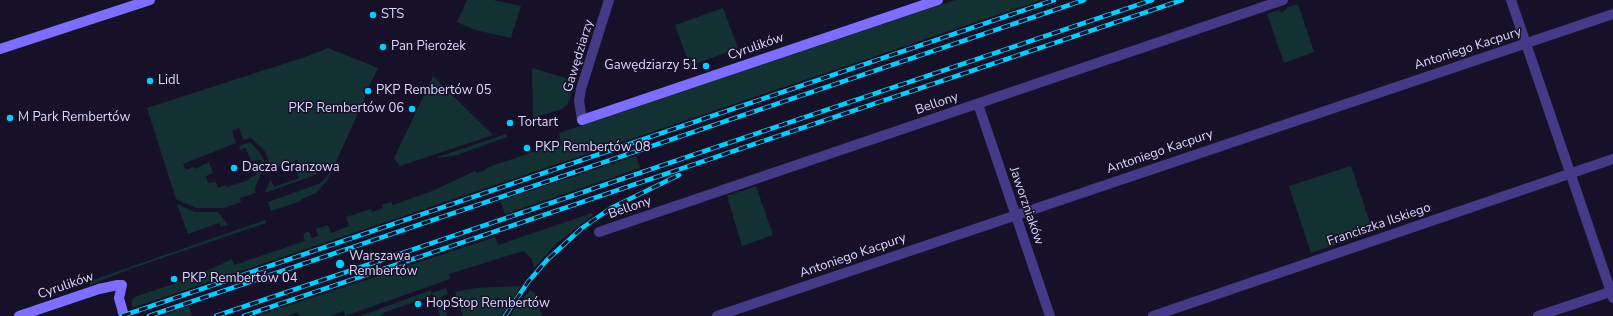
<!DOCTYPE html>
<html>
<head>
<meta charset="utf-8">
<style>
  body { margin:0 }
  canvas { display:block; background:#161028 }
</style>
</head>
<body>
<canvas width="1613" height="316"></canvas>
<script>
const c = document.querySelector('canvas').getContext('2d');
c.lineJoin = 'round';
function paint(path, color) { c.fillStyle = color; c.fill(path, 'evenodd'); }
const shape = rows => new Path2D(rows.map(r => 'M' + r).join(''));
function stroke(path, color, width, dash) { c.strokeStyle = color; c.lineWidth = width; c.lineCap = dash ? 'butt' : 'round'; c.setLineDash(dash || []); c.stroke(path); }
function label(font, color, halo, rows, align = 'center') {
  c.font = font + ' "Nunito Sans",sans-serif'; c.lineWidth = 3; c.setLineDash([]); c.textBaseline = 'middle'; c.strokeStyle = halo; c.fillStyle = color; for (const [text, x, y, turn = 0] of rows) {
    c.save(); c.translate(x, y); c.rotate((+turn || 0) * Math.PI / 180); c.textAlign = isNaN(turn) ? turn : align; if (halo) c.strokeText(text, 0, 0); c.fillText(text, 0, 0); c.restore();
  }
}
paint(shape([
  [467,0,493,0,521,6,511,38,475,30,457,22],
  [955,0,1041,0,132,308,132,300,134,297,194,277,232,259,234,265,305,241,303,234,309,231,312,238,318,236,316,229,328,225,331,233,349,226,346,217,371,209,372,212,383,208,382,205,391,202,393,205,432,191,475,171,476,173,484,171,488,167,561,143,559,133],
  [1298,4,1314,52,1284,63,1267,14,1279,10,1282,13,1288,7],
  [723,8,738,48,690,66,675,25],
  [328,48,378,68,365,95,366,95,331,173,326,182,316,193,302,199,301,201,271,211,268,202,321,183,331,171,324,166,315,175,265,193,270,180,271,180,274,187,299,178,296,171,301,169,298,160,271,169,265,151,251,138,243,140,239,128,232,131,236,143,183,164,186,170,194,167,195,169,209,162,213,173,206,176,208,183,216,182,218,188,226,185,227,187,249,180,249,178,256,175,254,169,261,165,262,164,261,160,251,161,246,148,240,150,239,146,250,142,261,154,265,163,255,189,256,193,240,198,241,202,224,208,196,208,176,199,147,108,305,57],
  [532,68,575,81,568,104,562,109,533,118],
  [433,76,493,135,400,166,394,158],
  [506,134,507,137,457,155,439,158,438,157],
  [636,156,640,168,505,214,500,201],
  [1351,166,1373,232,1311,253,1289,186],
  [756,186,773,235,742,246,727,196],
  [177,204,195,212,218,212,228,225,221,227,219,223,188,234],
  [592,213,593,215,556,244,534,268,532,259,523,251,449,274,450,279,345,316,344,311,330,316,300,316,298,312,287,316,257,316,495,237,498,245],
  [265,220,266,223,130,269,90,285,90,282,93,280],
  [521,286,501,316,463,316,455,292,476,288],
  [446,288,448,294,441,297,447,316,440,316,432,293,429,297,385,312,380,316,360,316,431,290,432,293],
  [530,290,535,293,542,316,511,316,515,308],
  [189,306,192,316,159,316]
]), '#133032');
stroke(shape([
  [1511,0,1613,298],
  [978,104,1050,316],
  [582,120,579,101,581,89,609,0],
  [599,232,1283,0],
  [717,316,1613,14],
  [1153,316,1613,159],
  [1538,316,1613,291]
]), '#443a87', 10);
stroke(shape([
  [0,49,150,0],
  [582,120,938,0],
  [19,316,99,289,118,285,122,285,119,298,124,316]
]), '#7e6eff', 10);
const rail = shape([
  [122,316,1054,0],
  [149,316,1084,0],
  [216,316,1152,0],
  [244,316,1182,0],
  [505,316,528,282,547,260,582,228,611,208,679,175]
]);
stroke(rail, '#03cfff', 4.5);
stroke(rail, '#161028', 3, [9]);
for (const [x, y, r, color] of [
  [373,15,4,"#03cfff"],
  [383,47,4,"#03cfff"],
  [706,66,4,"#03cfff"],
  [150,81,4,"#03cfff"],
  [368,91,4,"#03cfff"],
  [412,109,4,"#03cfff"],
  [10,118,4,"#03cfff"],
  [510,123,4,"#03cfff"],
  [527,148,4,"#03cfff"],
  [234,168,4,"#03cfff"],
  [340,264,5,"#03cfff"],
  [174,279,4,"#03cfff"],
  [418,304,4,"#03cfff"]
]) { const dot = new Path2D(); dot.arc(x, y, r, 0, 2 * Math.PI); c.fillStyle = color; c.fill(dot); stroke(dot, '#161028', 1.5); }
label('13px', '#dfd7ff', '#161028', [
  ["STS",381,15],
  ["Pan Pierożek",391,47],
  ["Gawędziarzy 51",698,66,"right"],
  ["Lidl",158,81],
  ["PKP Rembertów 05",376,91],
  ["PKP Rembertów 06",404,109,"right"],
  ["M Park Rembertów",18,118],
  ["Tortart",518,123],
  ["PKP Rembertów 08",535,148],
  ["Dacza Granzowa",242,168],
  ["Warszawa",349,257],
  ["Rembertów",349,272],
  ["PKP Rembertów 04",182,279],
  ["HopStop Rembertów",426,304]
], 'left');
label('13px', '#dfd7ff', '#161028', [
  ["Cyrulików",756,47,-19],
  ["Antoniego Kacpury",1468,49,-18],
  ["Gawędziarzy",579,56,-73],
  ["Bellony",937,104,-19],
  ["Antoniego Kacpury",1160,152,-19],
  ["Jaworzniaków",1026,206,71],
  ["Bellony",630,208,-19],
  ["Franciszka Ilskiego",1379,225,-19],
  ["Antoniego Kacpury",853,256,-19],
  ["Cyrulików",66,286,-19]
]);
</script>
</body>
</html>
